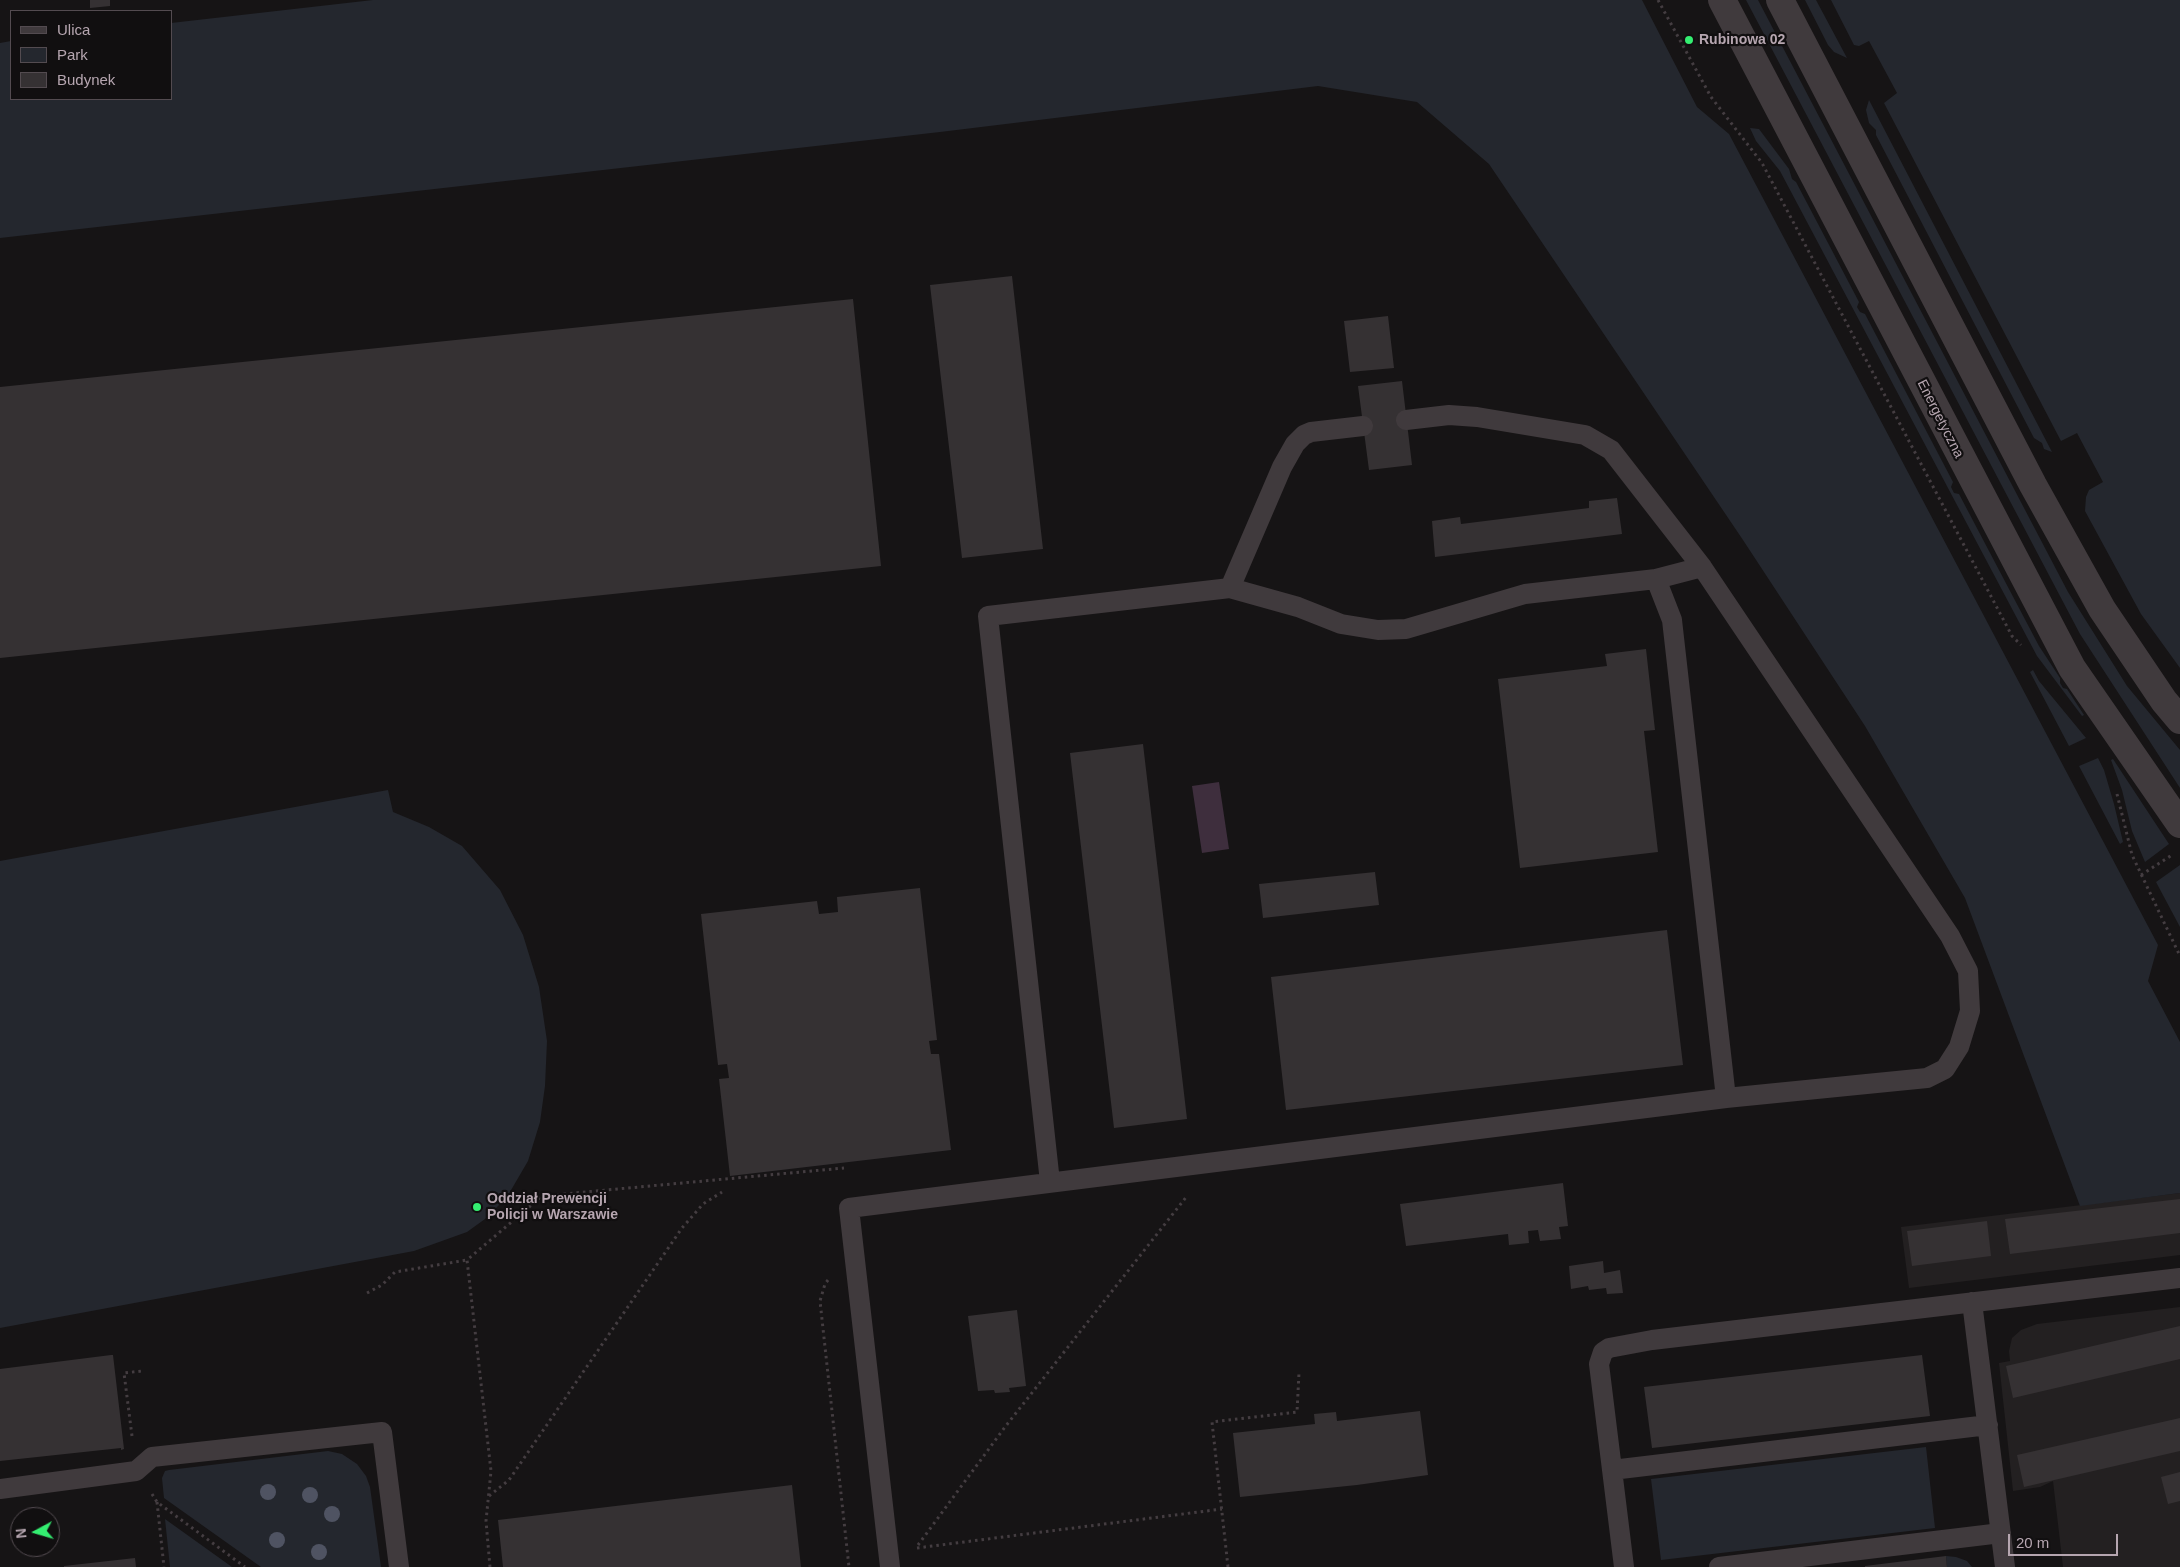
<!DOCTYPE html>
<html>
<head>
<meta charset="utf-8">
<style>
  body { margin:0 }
  #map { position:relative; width:2180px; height:1567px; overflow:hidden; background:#161415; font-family:Helvetica,sans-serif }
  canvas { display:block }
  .legend { position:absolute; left:10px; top:10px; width:162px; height:90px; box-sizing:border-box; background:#110f10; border:1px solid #534b50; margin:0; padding:6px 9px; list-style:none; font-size:15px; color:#b6a6b0 }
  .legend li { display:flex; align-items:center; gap:10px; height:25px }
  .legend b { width:25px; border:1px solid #534b50 }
  .north { position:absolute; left:10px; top:1507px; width:50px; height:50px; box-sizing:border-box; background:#110f10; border:1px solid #534b50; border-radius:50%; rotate:264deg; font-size:14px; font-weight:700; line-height:20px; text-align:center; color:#b6a6b0 }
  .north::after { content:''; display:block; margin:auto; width:18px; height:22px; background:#34ee71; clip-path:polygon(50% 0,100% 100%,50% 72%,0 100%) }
  .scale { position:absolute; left:2008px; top:1534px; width:110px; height:22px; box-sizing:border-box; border:2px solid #b6a6b0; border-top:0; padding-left:6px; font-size:15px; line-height:18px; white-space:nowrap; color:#b6a6b0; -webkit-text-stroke:4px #110f10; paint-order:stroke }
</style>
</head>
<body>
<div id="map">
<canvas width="2180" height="1567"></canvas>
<ul class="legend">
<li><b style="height:6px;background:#403a3d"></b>Ulica</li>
<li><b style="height:14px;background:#24272e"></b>Park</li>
<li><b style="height:14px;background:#353133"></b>Budynek</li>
</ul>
<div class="north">N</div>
<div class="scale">20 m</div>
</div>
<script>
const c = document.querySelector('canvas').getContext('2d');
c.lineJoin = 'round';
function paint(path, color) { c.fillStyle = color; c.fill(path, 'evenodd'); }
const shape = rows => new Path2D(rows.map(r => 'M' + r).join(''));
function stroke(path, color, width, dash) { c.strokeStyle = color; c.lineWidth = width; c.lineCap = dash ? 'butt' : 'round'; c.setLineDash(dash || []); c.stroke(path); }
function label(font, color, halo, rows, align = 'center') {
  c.font = font + ' Helvetica,sans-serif'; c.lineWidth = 4.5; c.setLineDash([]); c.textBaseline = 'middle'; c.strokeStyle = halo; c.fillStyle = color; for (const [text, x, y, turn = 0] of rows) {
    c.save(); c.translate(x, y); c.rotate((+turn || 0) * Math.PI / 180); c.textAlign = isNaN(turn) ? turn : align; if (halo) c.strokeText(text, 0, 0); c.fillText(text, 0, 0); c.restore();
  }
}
paint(shape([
  [2180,1193,2180,1255,1909,1288,1901,1227],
  [2180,1307,2180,1567,2063,1567,2053,1481,2040,1487,2013,1491,1999,1363,2010,1361,2009,1351,2012,1338,2021,1330,2037,1324]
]), '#232021');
paint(shape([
  [373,0,1642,0,1697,107,1729,134,2158,945,2148,981,2180,1042,2180,1193,2080,1206,1965,898,1865,726,1743,540,1489,164,1417,102,1318,86,940,132,0,238,0,43,11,41,11,99,171,99,171,23],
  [1746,0,1758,0,2068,592,2127,686,2180,750,2180,788,2080,634],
  [1805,0,1816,0,1847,58,1834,52,1828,45],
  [1831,0,2180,0,2180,668,2141,614,2085,511,2086,497,2089,490,2103,482,2077,433,2061,441,1884,103,1897,93,1869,41,1859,46,1854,45],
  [1869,100,2052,452,2044,449,2042,443,2034,438,1876,135,1876,130,1869,123,1866,110],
  [1750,128,1759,129,1789,169,1792,179,1796,182,1859,302,1857,307,1860,312,1865,314,1953,482,1951,487,1954,493,1959,494,2039,646,2060,678,2060,683,2063,688,2067,689,2084,715,2082,716,2037,656,1780,171,1756,141],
  [2033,670,2039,681,2086,738,2069,746,2030,672],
  [2098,758,2104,770,2114,804,2123,842,2120,844,2079,766],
  [2113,759,2169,844,2145,862,2132,831,2122,790,2111,760],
  [388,790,393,812,429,827,462,846,500,890,523,935,539,987,547,1041,545,1086,540,1122,528,1161,507,1197,485,1219,467,1232,414,1251,0,1328,0,861],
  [2180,865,2180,927,2156,882],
  [1926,1447,1935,1528,1661,1560,1651,1479],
  [328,1451,342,1454,357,1464,366,1476,370,1487,381,1567,261,1567,164,1498,162,1478,165,1471,169,1470],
  [165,1519,232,1567,170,1567],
  [1946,1556,1956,1557,1967,1561,1972,1567,1947,1567]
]), '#24272e');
paint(shape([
  [1219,782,1229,849,1202,853,1192,786]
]), '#3e2e3d');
paint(shape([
  [90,0,110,0,110,6,90,8],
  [1012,276,1043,549,962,558,930,285],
  [853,299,881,566,0,658,0,387],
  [1388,316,1394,368,1350,372,1344,321],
  [1402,381,1412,465,1369,470,1358,386],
  [1617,498,1622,534,1435,557,1432,521,1460,517,1461,524,1589,508,1589,501],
  [1646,649,1655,730,1644,731,1658,852,1520,868,1498,679,1607,666,1605,654],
  [1143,744,1187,1119,1114,1128,1070,753],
  [1375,872,1379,905,1263,918,1259,884],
  [920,888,937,1040,929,1041,931,1054,939,1054,951,1150,730,1176,719,1079,729,1078,727,1064,718,1065,701,914,817,901,819,914,838,912,837,897],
  [1667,930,1683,1065,1286,1110,1271,977],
  [1563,1183,1568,1226,1559,1227,1561,1239,1540,1241,1538,1230,1528,1231,1529,1243,1509,1245,1508,1234,1406,1246,1400,1204],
  [2180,1199,2180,1233,2010,1254,2005,1219],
  [1987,1221,1991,1256,1912,1266,1907,1231],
  [1603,1261,1604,1273,1620,1270,1623,1293,1607,1294,1606,1288,1589,1290,1588,1286,1571,1289,1569,1266],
  [1017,1310,1026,1386,1009,1388,1010,1392,995,1393,994,1390,978,1391,968,1316],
  [2180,1326,2180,1359,2013,1398,2006,1366],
  [111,1355,113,1355,124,1449,121,1450,121,1448,0,1461,0,1369],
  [1922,1355,1930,1416,1652,1448,1644,1387],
  [1420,1411,1428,1475,1357,1485,1240,1497,1233,1433,1315,1424,1314,1414,1336,1412,1337,1421],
  [2180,1418,2180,1451,2024,1487,2017,1455],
  [2180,1472,2180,1501,2168,1504,2161,1477],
  [792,1485,801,1567,503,1567,498,1520],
  [1946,1556,1947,1567,1865,1567,1865,1566],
  [135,1558,136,1567,64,1567,64,1566]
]), '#353133');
stroke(shape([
  [1658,0,1711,97,1762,163,2012,636,2021,645],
  [2117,794,2132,855,2180,956],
  [2141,875,2172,855],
  [828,1280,825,1284,820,1301,849,1567],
  [367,1293,382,1285,395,1272,467,1260],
  [132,1436,124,1373,142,1371],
  [152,1494,157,1502,245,1567],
  [489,1496,509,1480,682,1228,703,1204,722,1192],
  [157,1502,164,1567],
  [918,1545,1005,1427,1187,1196],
  [917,1548,1222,1509],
  [490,1567,486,1521,491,1471,467,1260,542,1196,844,1168],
  [1228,1567,1212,1422,1297,1412,1299,1373]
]), '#443d41', 3, [2.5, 4]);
stroke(shape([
  [1656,579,1672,620,1726,1098],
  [1230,588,1282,467,1295,444,1304,435,1311,432,1363,426],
  [1050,1182,988,616,1230,588,1298,607,1341,624,1378,630,1406,629,1525,594,1656,579,1702,567],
  [1972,1302,2005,1567],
  [1612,1470,1988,1425],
  [0,1489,136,1471,152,1457,382,1432,399,1567],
  [890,1567,849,1208,1726,1098,1927,1078,1945,1069,1959,1047,1970,1011,1968,971,1950,936,1702,567,1611,450,1585,435,1477,417,1449,415,1406,420],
  [1624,1567,1599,1364,1603,1352,1609,1348,1652,1340,2180,1278],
  [1719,1567,2001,1533]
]), '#403a3d', 20);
stroke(shape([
  [1722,0,2072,668,2180,824],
  [1780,0,2033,485,2102,609,2164,701,2180,720]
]), '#403a3d', 28);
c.fillStyle = '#4f5362';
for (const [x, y] of [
  [268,1492],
  [310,1495],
  [332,1514],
  [277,1540],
  [319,1552]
]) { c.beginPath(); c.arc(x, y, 8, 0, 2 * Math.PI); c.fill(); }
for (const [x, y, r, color] of [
  [1689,40,5,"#34ee71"],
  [477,1207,5,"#34ee71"]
]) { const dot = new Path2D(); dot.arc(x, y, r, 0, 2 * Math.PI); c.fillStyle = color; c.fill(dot); stroke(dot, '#110f10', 2); }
label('bold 14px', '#b6a6b0', '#110f10', [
  ["Rubinowa 02",1699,40],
  ["Oddział Prewencji",487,1199],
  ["Policji w Warszawie",487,1215]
], 'left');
label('14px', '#b6a6b0', '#110f10', [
  ["Energetyczna",1940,419,63]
]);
</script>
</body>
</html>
